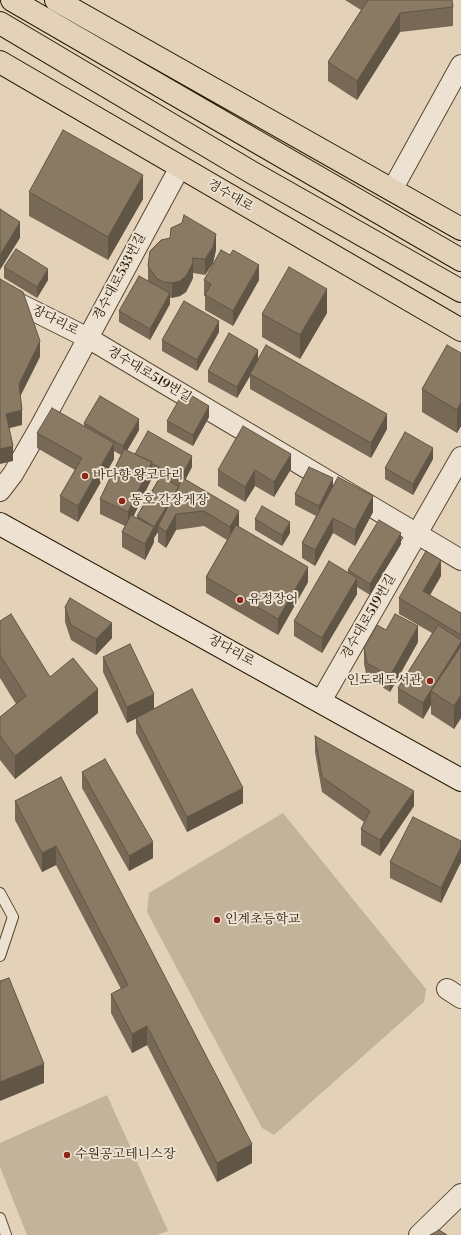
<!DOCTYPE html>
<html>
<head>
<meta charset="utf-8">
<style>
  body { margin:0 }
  canvas { display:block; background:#e3d2b8 }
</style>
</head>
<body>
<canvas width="461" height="1235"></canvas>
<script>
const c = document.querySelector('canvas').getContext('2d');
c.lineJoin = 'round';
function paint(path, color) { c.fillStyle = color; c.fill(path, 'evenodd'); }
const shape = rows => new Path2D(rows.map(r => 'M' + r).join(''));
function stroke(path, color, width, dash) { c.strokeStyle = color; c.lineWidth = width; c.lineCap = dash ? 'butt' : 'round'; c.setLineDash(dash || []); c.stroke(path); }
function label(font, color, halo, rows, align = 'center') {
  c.font = font + ' "Libre Bodoni","Noto Serif KR",serif'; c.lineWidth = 4; c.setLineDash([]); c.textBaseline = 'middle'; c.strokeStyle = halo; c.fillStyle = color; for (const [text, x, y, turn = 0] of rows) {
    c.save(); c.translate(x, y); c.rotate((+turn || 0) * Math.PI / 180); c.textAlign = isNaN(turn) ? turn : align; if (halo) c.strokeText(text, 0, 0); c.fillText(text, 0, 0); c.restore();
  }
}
paint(shape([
  [283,813,426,989,424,1002,274,1135,262,1128,147,912,149,893],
  [107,1095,168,1231,157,1235,27,1235,0,1167,0,1143]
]), '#c3b39a');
const lane = shape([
  [0,893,13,917,0,956],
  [0,1218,6,1235]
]);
const street = shape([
  [392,190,461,65],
  [0,294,88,338,461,560],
  [0,491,13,474,40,427,180,167],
  [321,701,461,457],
  [447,989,461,998],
  [419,1235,461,1194]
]);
const secondary = shape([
  [0,524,461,780]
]);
const primary = shape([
  [12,0,461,260],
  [56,0,461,229],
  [0,23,251,172,461,291],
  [0,62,461,330]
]);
stroke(lane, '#584832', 12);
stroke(street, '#584832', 22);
stroke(secondary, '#291a06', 24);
stroke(primary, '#291a06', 24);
stroke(lane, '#ede2d1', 10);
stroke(street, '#ede2d1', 20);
stroke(secondary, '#ede2d1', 22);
stroke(primary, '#e3d2b8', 22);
paint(shape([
  [345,0,452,0,453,7,453,26,400,32,357,100,328,81,328,62,361,10],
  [29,192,143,199,108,260,29,216],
  [216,250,213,263,205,275,193,273,193,278,186,292,180,296,170,298,170,304,150,340,119,322,119,311,148,281,148,266],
  [4,267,48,280,37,298,4,278],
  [204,280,259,280,233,326,205,310,205,296,204,296],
  [327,313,300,359,262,337,262,314],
  [219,332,197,371,162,351,162,340],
  [461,353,461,426,457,433,422,412,422,389],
  [258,358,387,429,371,458,250,389,250,376,237,398,208,382,208,371],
  [209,417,193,446,167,432,167,421],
  [84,423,139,430,127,451,135,454,192,467,185,479,238,526,308,582,278,635,206,593,206,577,227,540,204,526,176,530,166,548,158,542,158,532,154,538,154,537,154,542,145,560,122,547,122,532,125,526,100,514,100,499,121,455,114,451,114,459,78,522,60,512,60,496,75,470,37,448,37,433,84,426],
  [152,474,159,478,137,516,137,518,133,516,152,478],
  [433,459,413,495,385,479,385,468],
  [291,469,274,497,255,486,245,502,218,486,218,470],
  [333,486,373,512,355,546,333,533,315,566,302,558,302,543,316,516,295,505,295,494],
  [255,519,290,533,282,546,255,530],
  [401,544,370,595,357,587,357,594,322,653,294,636,294,621,348,573,348,570],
  [441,576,430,595,461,613,461,718,454,729,431,714,431,705,423,719,398,703,398,688,432,633,399,614,399,598],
  [65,607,112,638,96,655,71,640,65,622],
  [0,621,50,677,98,713,15,779,0,760,0,717,16,704,0,678],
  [386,630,418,642,390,692,367,678,364,664,364,648],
  [103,657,154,709,243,803,187,832,136,733,136,718,127,723,103,672],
  [315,736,414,806,380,856,361,845,361,829,364,822,322,792,315,752],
  [82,772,153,858,129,871,82,788],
  [61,777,252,1163,217,1182,147,1045,132,1053,111,1013,111,994,121,989,56,865,42,872,15,820,15,801],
  [461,841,461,862,441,903,390,878,390,862]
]), '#776955');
paint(shape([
  [400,13,400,32,357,100,357,81],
  [143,175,143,199,108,260,108,237],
  [20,222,20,238,0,270,0,255],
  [216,234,216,250,213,263,205,275,205,259],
  [193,263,193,278,186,292,180,296,172,298,172,283],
  [259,265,259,280,233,326,233,311],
  [48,269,48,280,37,298,37,287],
  [327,289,327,313,300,359,300,335],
  [170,293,170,304,150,340,150,329],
  [219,321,219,332,197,371,197,360],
  [40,341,40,357,19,399,19,384],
  [258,350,258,361,250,374,250,376,237,398,237,387],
  [461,402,461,426,457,433,457,410],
  [209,406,209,417,193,446,193,435],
  [22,410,22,425,6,429,6,414],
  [387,414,387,429,371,458,371,443],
  [139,419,139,430,123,457,123,446],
  [114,443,114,459,78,522,78,506],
  [13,446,13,461,0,464,0,449],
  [433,448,433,459,413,495,413,484],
  [291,454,291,469,274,497,274,482],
  [192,456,192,467,180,490,180,479],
  [152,462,152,478,128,528,128,512],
  [255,470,255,486,245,502,245,487],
  [333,478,333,490,319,517,319,506],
  [179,487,158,526,158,532,154,538,154,527],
  [373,496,373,512,355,546,355,530],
  [239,511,239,526,230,542,230,527],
  [176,514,176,530,166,548,166,532],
  [333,518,333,533,315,566,315,550],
  [290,522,290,533,282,546,282,535],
  [154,527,154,542,145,560,145,544],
  [401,533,401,544,370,595,370,584],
  [441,560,441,576,423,607,423,591],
  [308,567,308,582,278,635,278,619],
  [357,578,357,594,322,653,322,638],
  [112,623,112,638,96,655,96,639],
  [418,626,418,642,390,692,390,676],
  [461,642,461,658,431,691,431,705,423,719,423,703],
  [98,689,98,713,15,779,15,756],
  [154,694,154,710,127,723,127,707],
  [461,695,461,718,454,729,454,706],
  [243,788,243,803,187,832,187,817],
  [414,791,414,806,380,856,380,840],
  [153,842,153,858,129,871,129,856],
  [56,846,56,865,42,872,42,853],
  [461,847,461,862,441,903,441,888],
  [147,1026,147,1045,132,1053,132,1034],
  [44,1064,44,1083,0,1101,0,1082],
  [252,1144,252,1163,217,1182,217,1163]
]), '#615545');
const building = shape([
  [368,0,452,0,453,7,400,13,357,81,328,62,368,0],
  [63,130,143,175,108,237,29,192,63,130],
  [0,209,20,222,0,255,0,209],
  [184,215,216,234,213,247,205,259,192,258,193,263,186,276,180,281,172,283,164,282,157,279,148,266,150,251,161,240,170,238,171,228,182,223,184,215],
  [16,249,48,269,37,287,4,267,16,249],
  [221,250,230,255,233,250,259,265,233,311,205,295,211,284,204,280,221,250],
  [289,267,327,289,300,335,262,314,289,267],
  [139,276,170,293,150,329,119,311,139,276],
  [0,279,23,292,40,341,19,384,22,410,6,414,13,446,0,449,0,279],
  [184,301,219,321,197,360,162,340,184,301],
  [229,333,258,350,237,387,208,371,229,333],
  [266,345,387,414,371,443,250,374,266,345],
  [447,345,461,353,461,402,457,410,422,389,447,345],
  [184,391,209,406,193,435,167,421,184,391],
  [100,396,139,419,123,446,84,423,100,396],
  [52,408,114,443,78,506,60,496,82,458,37,433,52,408],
  [243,426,291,454,274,482,255,470,245,487,218,470,243,426],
  [148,431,192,456,180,479,151,463,152,462,135,454,148,431],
  [405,432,433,448,413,484,385,468,405,432],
  [124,449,152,462,128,512,100,499,124,449],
  [309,467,333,478,319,506,295,494,309,467],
  [161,476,179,487,154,527,137,516,161,476],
  [338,477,373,496,355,530,333,518,315,550,302,543,338,477],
  [183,478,239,511,230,527,204,511,176,514,166,532,158,526,183,478],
  [262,506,290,522,282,535,255,519,262,506],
  [131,515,154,527,145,544,122,532,131,515],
  [379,520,401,533,370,584,348,570,379,520],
  [236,525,308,567,278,619,206,577,236,525],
  [426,551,441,560,423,591,461,613,461,635,399,598,426,551],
  [329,561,357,578,322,638,294,621,329,561],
  [70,598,112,623,96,639,71,625,65,607,70,598],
  [11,614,50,677,73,658,98,689,15,756,0,736,0,717,26,696,0,655,0,621,11,614],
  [395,614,418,626,390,676,367,663,364,648,377,625,386,630,395,614],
  [438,625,461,640,461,642,423,703,398,688,438,625],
  [130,644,154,694,127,707,103,657,130,644],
  [461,646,461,695,454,706,431,691,461,646],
  [192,689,243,788,187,817,136,718,192,689],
  [315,736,414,791,380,840,361,829,370,811,322,777,315,736],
  [105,759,153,842,129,856,82,772,105,759],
  [61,777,252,1144,217,1163,147,1026,132,1034,111,994,128,985,56,846,42,853,15,801,61,777],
  [413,817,461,841,461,847,441,888,390,862,413,817],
  [9,978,44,1064,0,1082,0,981,9,978],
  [439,1230,447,1235,430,1235,439,1230]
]);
paint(building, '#8a7a63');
stroke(building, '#615545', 1);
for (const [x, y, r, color] of [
  [85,476,4,"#8f2418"],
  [122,501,4,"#8f2418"],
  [240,600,4,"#8f2418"],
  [430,681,4,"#8f2418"],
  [217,920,4,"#8f2418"],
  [67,1155,4,"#8f2418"]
]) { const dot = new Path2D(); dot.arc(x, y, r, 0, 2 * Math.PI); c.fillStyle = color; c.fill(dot); stroke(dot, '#ede2d1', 1.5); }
label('13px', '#291a06', '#ede2d1', [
  ["경수대로",230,196,30],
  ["경수대로533번길",120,277,-62],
  ["장다리로",55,321,27],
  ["경수대로519번길",149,375,31],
  ["경수대로519번길",369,617,-60],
  ["장다리로",231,651,29]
]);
label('13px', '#291a06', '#ede2d1', [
  ["바다향 왕코다리",93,476],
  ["동호 간장게장",130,501],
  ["유정장어",248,600],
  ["인도래도서관",422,681,"right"],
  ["인계초등학교",225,920],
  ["수원공고테니스장",75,1155]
], 'left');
</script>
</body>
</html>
